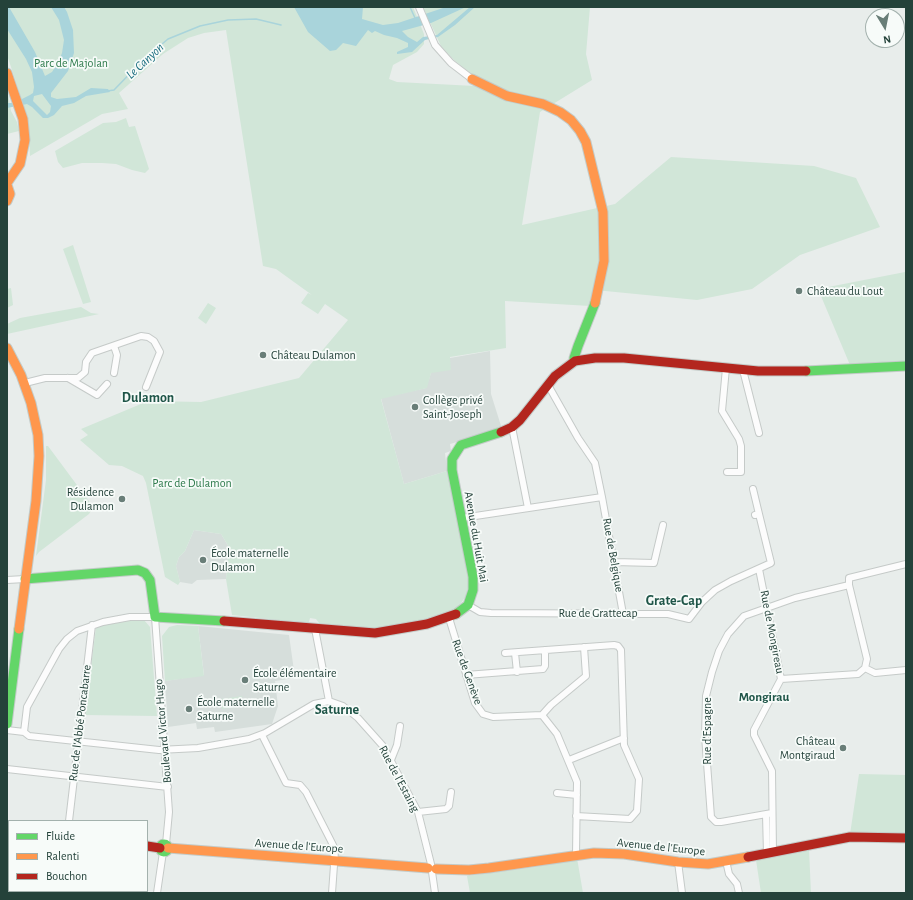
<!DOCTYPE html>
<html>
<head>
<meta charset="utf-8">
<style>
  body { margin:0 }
  #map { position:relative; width:913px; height:900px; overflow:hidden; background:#e8edeb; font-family:"Alegreya Sans",sans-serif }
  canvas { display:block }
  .frame { position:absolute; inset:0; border:8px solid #24423a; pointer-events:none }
  .legend { position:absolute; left:8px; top:820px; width:140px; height:72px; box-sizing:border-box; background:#f7fbf9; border:1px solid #a3b1ad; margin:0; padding:5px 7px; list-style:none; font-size:12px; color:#24423a }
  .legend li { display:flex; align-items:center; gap:8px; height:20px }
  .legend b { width:20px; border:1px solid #a3b1ad }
  .north { position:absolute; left:865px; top:8px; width:40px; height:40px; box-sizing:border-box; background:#f7fbf9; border:1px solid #a3b1ad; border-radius:50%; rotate:170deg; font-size:11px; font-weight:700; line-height:16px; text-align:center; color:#24423a }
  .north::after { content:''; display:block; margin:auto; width:14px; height:18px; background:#697e78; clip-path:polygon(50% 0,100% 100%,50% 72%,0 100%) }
</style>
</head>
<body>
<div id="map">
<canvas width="913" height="900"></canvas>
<div class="frame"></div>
<ul class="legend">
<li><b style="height:5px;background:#63d668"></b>Fluide</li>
<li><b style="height:5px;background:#ff974d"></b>Ralenti</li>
<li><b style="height:5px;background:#b3261e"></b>Bouchon</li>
</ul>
<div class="north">N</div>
</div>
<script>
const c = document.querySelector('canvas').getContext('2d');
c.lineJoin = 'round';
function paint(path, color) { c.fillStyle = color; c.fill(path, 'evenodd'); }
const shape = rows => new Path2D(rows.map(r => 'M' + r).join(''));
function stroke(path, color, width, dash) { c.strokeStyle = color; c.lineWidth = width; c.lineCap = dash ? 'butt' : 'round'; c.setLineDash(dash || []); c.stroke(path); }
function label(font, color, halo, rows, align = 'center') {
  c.font = font + ' "Alegreya Sans",sans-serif'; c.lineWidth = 3.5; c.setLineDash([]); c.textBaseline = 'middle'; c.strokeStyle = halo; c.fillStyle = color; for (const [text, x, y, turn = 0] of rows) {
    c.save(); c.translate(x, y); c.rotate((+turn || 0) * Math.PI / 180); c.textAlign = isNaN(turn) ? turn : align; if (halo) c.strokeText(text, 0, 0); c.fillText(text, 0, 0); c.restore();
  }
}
paint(shape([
  [490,351,491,394,502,429,450,444,451,451,445,453,447,471,404,484,381,398,426,388,431,373,450,358],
  [194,530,221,534,229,547,226,579,197,580,192,584,180,582,176,566,179,557,185,551],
  [198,626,289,635,295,678,275,681,278,706,272,724,215,732,214,727,197,729,196,723,168,727,165,681,204,675]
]), '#d6dedb');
paint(shape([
  [7,7,413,7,424,34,424,44,417,52,393,65,389,79,397,82,475,86,475,77,454,60,441,46,423,7,590,7,586,54,592,80,540,112,522,225,615,204,671,157,814,166,856,178,880,227,800,255,752,289,697,300,595,290,590,306,505,301,506,348,450,357,451,370,431,373,427,388,381,399,404,484,447,471,468,571,469,584,466,596,461,603,455,610,445,615,401,625,374,629,319,623,316,619,310,618,309,622,306,623,232,615,226,579,229,547,221,534,194,530,185,551,179,557,176,566,180,582,178,585,165,577,146,483,143,476,122,466,109,465,80,440,88,435,81,429,148,401,201,402,299,378,348,320,325,304,318,314,301,303,308,293,312,295,276,269,263,266,226,30,204,33,188,38,163,54,119,93,128,109,102,114,30,156,28,118,7,55],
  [7,89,11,111,17,122,19,131,7,134],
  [126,118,129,127,135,126,149,169,145,173,132,170,116,164,102,163,82,163,63,168,58,162,55,151,103,123,116,122],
  [73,245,91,302,83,304,63,249],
  [905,272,906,363,894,361,850,365,818,289],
  [11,288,13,305,7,308,7,289],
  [208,303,216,308,206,324,198,318],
  [81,307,91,313,99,314,7,334,7,324,20,318],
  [46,446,48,446,91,504,92,509,89,514,39,552,36,556,46,480],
  [144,620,150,627,157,716,85,715,96,627,115,622],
  [177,625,198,626,204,676,165,681,162,636,169,627],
  [242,696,243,706,222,709,221,699],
  [859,774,906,775,906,841,849,841],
  [809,849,811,893,761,893,756,860],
  [577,858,583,893,470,893,467,876,536,867]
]), '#d1e6d8');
paint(shape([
  [7,7,9,7,35,52,45,76,52,72,58,63,62,53,64,40,59,20,51,7,64,7,67,12,73,30,74,53,68,71,51,93,51,97,57,99,76,97,91,88,108,89,110,92,86,96,74,103,62,106,54,115,48,118,43,118,32,107,27,104,7,108,7,103,14,103,30,95,33,93,34,87,32,72,26,59,7,29],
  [42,94,51,106,50,112,47,115,33,101,34,96],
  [294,7,363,7,362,19,383,25,398,23,446,7,466,7,431,23,402,31,408,37,417,42,423,37,437,35,470,7,475,7,455,25,438,37,425,40,412,52,397,54,397,52,408,47,408,43,397,38,384,35,375,31,372,33,368,30,356,46,343,43,336,50,330,51,308,32]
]), '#a9d4db');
stroke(shape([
  [410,7,415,18],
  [107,91,114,90,143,60,168,39,200,26,228,20,256,19,281,25]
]), '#a9d4db', 1.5);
const street = shape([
  [419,7,435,45,451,63,472,79],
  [114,346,117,355,114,373],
  [726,368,722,411,739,439,741,446,741,472,727,472],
  [743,370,759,433],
  [68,378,97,395,107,384],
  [25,383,45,378,78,378,85,372,86,362,92,353,141,336,148,337,154,341,160,352,146,387],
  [512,427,528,508],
  [753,489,759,514],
  [602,497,623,614],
  [462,518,602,497,595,463,578,438,548,385],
  [614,562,654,563,663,525],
  [759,569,781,679,754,730,754,735,772,771,773,852],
  [7,580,25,579],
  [849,585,849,578,906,564],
  [468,605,480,612,491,613,668,614,689,619,702,602,715,590,731,581,771,563,759,514,755,515],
  [449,618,475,703,483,714,493,717,542,715],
  [315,629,329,701],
  [505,653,614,645,618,646,621,650,624,745,639,779,637,811,630,819,576,816],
  [515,653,517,672],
  [865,668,875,673,906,670],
  [466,675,543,669,545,666,545,650],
  [542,715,557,734,577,782,576,855],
  [542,715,551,705,586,676,584,647],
  [7,730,24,732,29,736,159,750,198,748,249,739,265,733,314,704,329,701,343,706,358,718,383,746,418,812,431,864],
  [24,732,27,707,59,649,67,639,77,631,103,622,130,617,155,617,169,812,166,844],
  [262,735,286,783,300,785,306,792,333,845,335,851,332,893],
  [391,760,397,745,400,726],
  [569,760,624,738],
  [7,769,168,787],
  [557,793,577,795],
  [418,812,446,809,449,806,451,792],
  [772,813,721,822,716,822,711,817,705,736,706,696,712,672,719,651,728,634,744,616,795,598,849,585,867,659,865,668,858,674,781,679],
  [766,815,767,854],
  [69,821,92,625],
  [726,861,729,874,737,884,739,893],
  [678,862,682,893],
  [432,872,435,893],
  [157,893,163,852]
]);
const fast = shape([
  [575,361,574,358,578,346,595,303],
  [806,371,906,366],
  [25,579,138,570,145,573,150,580,155,617,224,621],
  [456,614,468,605,473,590,473,577,452,470,452,459,461,445,501,432],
  [7,724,19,629],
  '160 848a4 4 0 1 1 8 0a4 4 0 1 1-8 0Z'
]);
const slow = shape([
  [7,73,23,119,25,140,20,164,7,183],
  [472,79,507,96,543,104,560,112,571,120,580,131,586,142,603,212,604,261,595,303],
  [7,185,10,194,7,201],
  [7,348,21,375,31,403,38,435,39,456,36,501,19,629],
  [7,828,9,829],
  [168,848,428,868],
  [436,869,469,870,489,868,594,853,624,854,678,862,708,864,748,857]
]);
const jam = shape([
  [501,432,512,427,520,420,555,376,575,361,595,358,624,358,758,371,806,371],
  [224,621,375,633,427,624,456,614],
  [147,846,160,848],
  [748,857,850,837,906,838]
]);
stroke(street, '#c5cac8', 8);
stroke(fast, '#c3cbc8', 11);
stroke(slow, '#c3cbc8', 11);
stroke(jam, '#c3cbc8', 11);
stroke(street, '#fcfcfc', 6);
stroke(fast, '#63d668', 9);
stroke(slow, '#ff974d', 9);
stroke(jam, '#b3261e', 9);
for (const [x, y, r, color] of [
  [799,291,4,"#697e78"],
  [263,355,4,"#697e78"],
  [415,407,4,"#697e78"],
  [122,499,4,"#697e78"],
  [203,560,4,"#697e78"],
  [245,680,4,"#697e78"],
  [189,709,4,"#697e78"],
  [843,748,4,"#697e78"]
]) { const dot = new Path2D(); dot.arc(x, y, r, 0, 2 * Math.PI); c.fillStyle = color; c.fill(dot); stroke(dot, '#f7fbf9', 1.5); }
label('12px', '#2d7a4b', '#f7fbf9', [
  ["Parc de Majolan",71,63],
  ["Parc de Dulamon",192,483]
]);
label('12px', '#24423a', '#f7fbf9', [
  ["Château du Lout",807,291],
  ["Château Dulamon",271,355],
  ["Collège privé",423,400],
  ["Saint-Joseph",423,414],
  ["Résidence",114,492,"right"],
  ["Dulamon",114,506,"right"],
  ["École maternelle",211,553],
  ["Dulamon",211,567],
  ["École élémentaire",253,673],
  ["Saturne",253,687],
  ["École maternelle",197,702],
  ["Saturne",197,716],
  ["Château",835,741,"right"],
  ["Montgiraud",835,755,"right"]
], 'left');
label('12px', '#24423a', '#f7fbf9', [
  ["Avenue du Huit Mai",476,537,80],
  ["Rue de Belgique",613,555,80],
  ["Rue de Grattecap",598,613],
  ["Rue de Mongireau",772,632,79],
  ["Rue de Genève",467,672,70],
  ["Rue de l'Abbé Poncabarre",80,723,-83],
  ["Boulevard Victor Hugo",163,731,-95],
  ["Rue d'Espagne",707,731,-90],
  ["Rue de l'Estaing",399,779,62],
  ["Avenue de l'Europe",299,846,4],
  ["Avenue de l'Europe",661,847,6]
]);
label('italic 13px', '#1c6f80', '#f7fbf9', [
  ["Le Canyon",145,61,-43]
]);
label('bold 13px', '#1f5548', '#f7fbf9', [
  ["Mongirau",764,697]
]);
label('bold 14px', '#1f5548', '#f7fbf9', [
  ["Dulamon",148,398],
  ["Grate-Cap",674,601],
  ["Saturne",337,710]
]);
</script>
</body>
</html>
